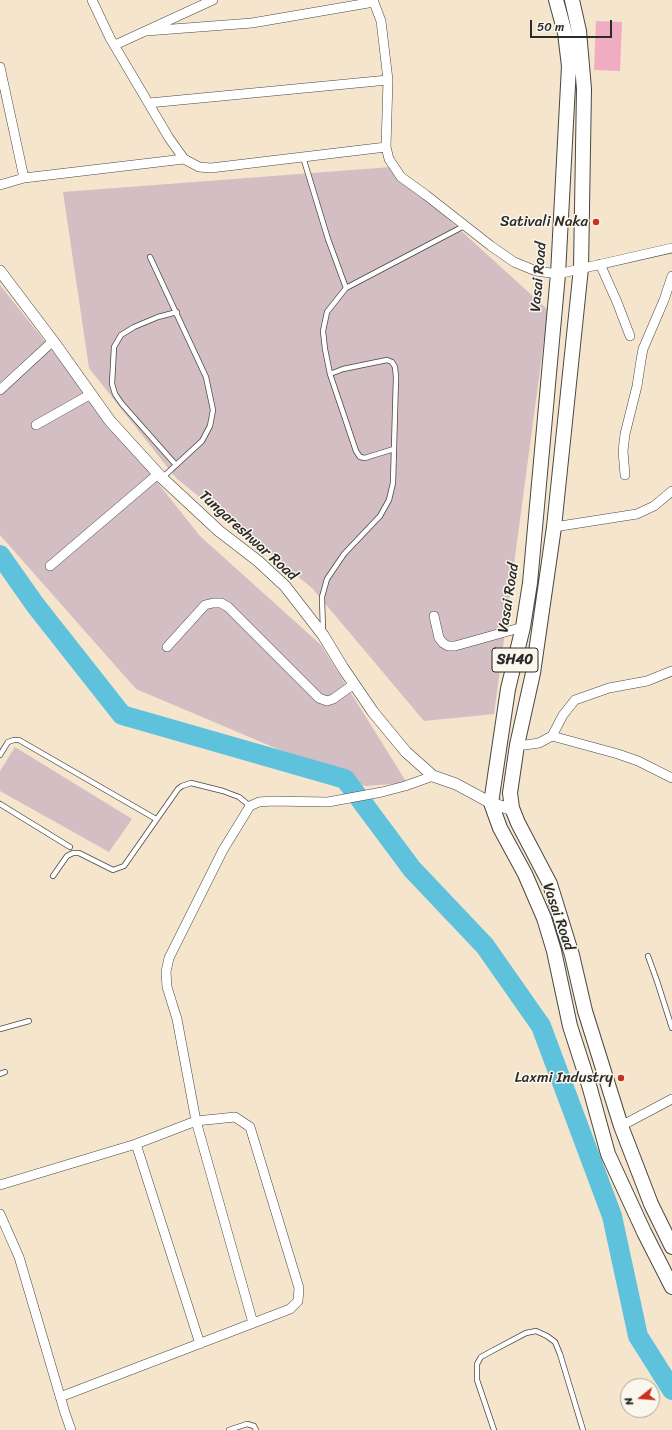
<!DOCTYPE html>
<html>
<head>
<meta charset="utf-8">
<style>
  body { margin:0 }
  #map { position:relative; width:672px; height:1430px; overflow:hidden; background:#f5e5cc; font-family:Sriracha,sans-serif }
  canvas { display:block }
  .north { position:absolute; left:620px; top:1378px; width:40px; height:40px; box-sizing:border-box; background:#fbf7ec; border:1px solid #a8a59f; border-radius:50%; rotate:253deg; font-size:11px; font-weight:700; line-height:16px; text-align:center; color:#2b2b2b }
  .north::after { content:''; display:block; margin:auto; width:14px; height:18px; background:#c8321e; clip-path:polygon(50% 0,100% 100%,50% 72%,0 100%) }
  .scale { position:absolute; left:530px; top:20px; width:82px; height:18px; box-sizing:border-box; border:2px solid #2b2b2b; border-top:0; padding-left:5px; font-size:12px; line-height:14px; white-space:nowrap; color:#2b2b2b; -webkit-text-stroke:3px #fbf7ec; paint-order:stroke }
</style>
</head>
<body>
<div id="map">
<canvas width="672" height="1430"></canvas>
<div class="north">N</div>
<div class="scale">50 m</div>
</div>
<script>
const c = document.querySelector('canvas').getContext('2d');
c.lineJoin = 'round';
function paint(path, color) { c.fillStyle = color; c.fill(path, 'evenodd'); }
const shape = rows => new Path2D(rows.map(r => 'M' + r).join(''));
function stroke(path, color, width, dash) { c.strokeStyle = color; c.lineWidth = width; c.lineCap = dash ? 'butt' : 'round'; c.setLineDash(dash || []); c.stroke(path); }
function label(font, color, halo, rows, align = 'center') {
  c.font = font + ' Sriracha,sans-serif'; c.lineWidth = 3; c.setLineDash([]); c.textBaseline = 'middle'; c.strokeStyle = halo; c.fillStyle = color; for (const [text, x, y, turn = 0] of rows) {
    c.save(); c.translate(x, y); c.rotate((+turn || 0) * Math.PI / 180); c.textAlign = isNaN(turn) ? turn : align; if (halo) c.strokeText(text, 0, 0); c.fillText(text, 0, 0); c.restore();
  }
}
paint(shape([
  [391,167,548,310,494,714,424,721,312,588,176,478,89,368,63,192],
  [0,285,200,536,321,645,407,783,365,786,136,689,0,535],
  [15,747,132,819,109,852,0,791,0,771]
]), '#d2bec3');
stroke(shape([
  [0,555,36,606,122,715,345,779,412,869,485,946,541,1026,612,1216,638,1336,672,1390]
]), '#5fc2dd', 20);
paint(shape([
  [596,21,622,22,620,71,594,70]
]), '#f0acc0');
const service = shape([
  [303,157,328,239,346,288],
  [150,257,206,377,213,410,210,426,202,441,162,478],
  [330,374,356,451,360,457,365,458,371,456,394,449],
  [176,465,122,404,115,394,112,384,114,347,121,335,134,327,158,317,177,312],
  [323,631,322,597,327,579,344,554,380,516,389,500,393,483,396,377,395,367,392,362,387,360,343,369,330,374,325,349,323,331,327,312,346,288,464,226],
  [0,755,8,742,14,740,19,740,156,819],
  [0,804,70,847],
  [53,876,67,856,73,853,79,853,113,870,124,866,178,789,182,786,191,783,223,791,239,797,250,806],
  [648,956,657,981,672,1028],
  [0,1029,29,1021],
  [0,1074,5,1072],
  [229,1430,247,1424,254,1426,256,1430],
  [494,1430,477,1380,477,1364,481,1357,490,1352,526,1333,536,1331,547,1336,555,1342,560,1354,583,1430]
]);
const minor = shape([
  [92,0,110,38,169,138,184,159,199,167,211,168,386,147],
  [373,0,381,21,388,80,386,147,389,159,401,177,426,195,491,246,514,262,536,271,558,274,672,248],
  [146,31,252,23,374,2],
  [115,45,213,0],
  [0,67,24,178],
  [149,103,388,80],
  [0,185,24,178,184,159],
  [600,264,617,302,630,336],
  [0,390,53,341],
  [36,425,91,394],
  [625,475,623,451,625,434,637,386,641,360,643,349,664,300,672,276],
  [554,527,637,514,654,506,672,491],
  [50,566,158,474],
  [434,616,439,638,443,643,448,646,455,646,523,627],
  [167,647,205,605,213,603,221,603,228,607,319,698,327,701,333,699,354,684],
  [552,736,618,754,638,761,672,778],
  [517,745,525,745,539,743,552,736,563,715,575,700,609,688,647,681,672,671],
  [621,1126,672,1099],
  [136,1144,200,1344],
  [0,1185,136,1144,196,1121,235,1117,250,1127,299,1288,298,1301,290,1309,60,1397],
  [0,1214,19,1257,65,1413,71,1430],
  [253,1323,196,1121,177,1019,167,987,166,972,169,958,223,850,250,806,259,802,272,801,328,802,382,792,405,786,433,776]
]);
const tertiary = shape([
  [0,271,53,341,110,421,162,478,219,531,258,561,285,586,323,635,343,668,373,712,406,752,433,776,456,784,491,803,513,810]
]);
const primary = shape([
  [556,0,565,33,569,66,558,274,530,583,523,627,508,689,491,803,500,828,525,874,544,918,554,951,570,1026,589,1085,608,1154,644,1232,672,1287],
  [572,0,579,31,584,89,581,268,554,527,533,673,517,745,510,793,512,808,518,823,550,884,572,955,585,1011,621,1126,651,1204,672,1247]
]);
stroke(service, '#494743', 6);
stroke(minor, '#494743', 10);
stroke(tertiary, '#494743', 12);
stroke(primary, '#494743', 16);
stroke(service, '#fff', 4.5);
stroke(minor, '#fff', 9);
stroke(tertiary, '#fff', 11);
stroke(primary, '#fff', 14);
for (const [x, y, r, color] of [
  [596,222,4,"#c8321e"],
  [621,1078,4,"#c8321e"]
]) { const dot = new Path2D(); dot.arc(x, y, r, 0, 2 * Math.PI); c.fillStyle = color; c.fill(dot); stroke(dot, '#fbf7ec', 1.5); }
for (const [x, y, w] of [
  [515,660,46]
]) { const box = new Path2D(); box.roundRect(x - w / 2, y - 12, w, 24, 3); c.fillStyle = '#fbf7ec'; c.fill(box); stroke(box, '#2b2b2b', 1); }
label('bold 14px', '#2b2b2b', null, [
  ["SH40",515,660]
]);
label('15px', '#2b2b2b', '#fbf7ec', [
  ["Sativali Naka",588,222],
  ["Laxmi Industry",613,1078]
], 'right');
label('15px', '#2b2b2b', '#fbf7ec', [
  ["Vasai Road",539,277,-85],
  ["Tungareshwar Road",248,536,42],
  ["Vasai Road",509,598,-81],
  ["Vasai Road",558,917,71]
]);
</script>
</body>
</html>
